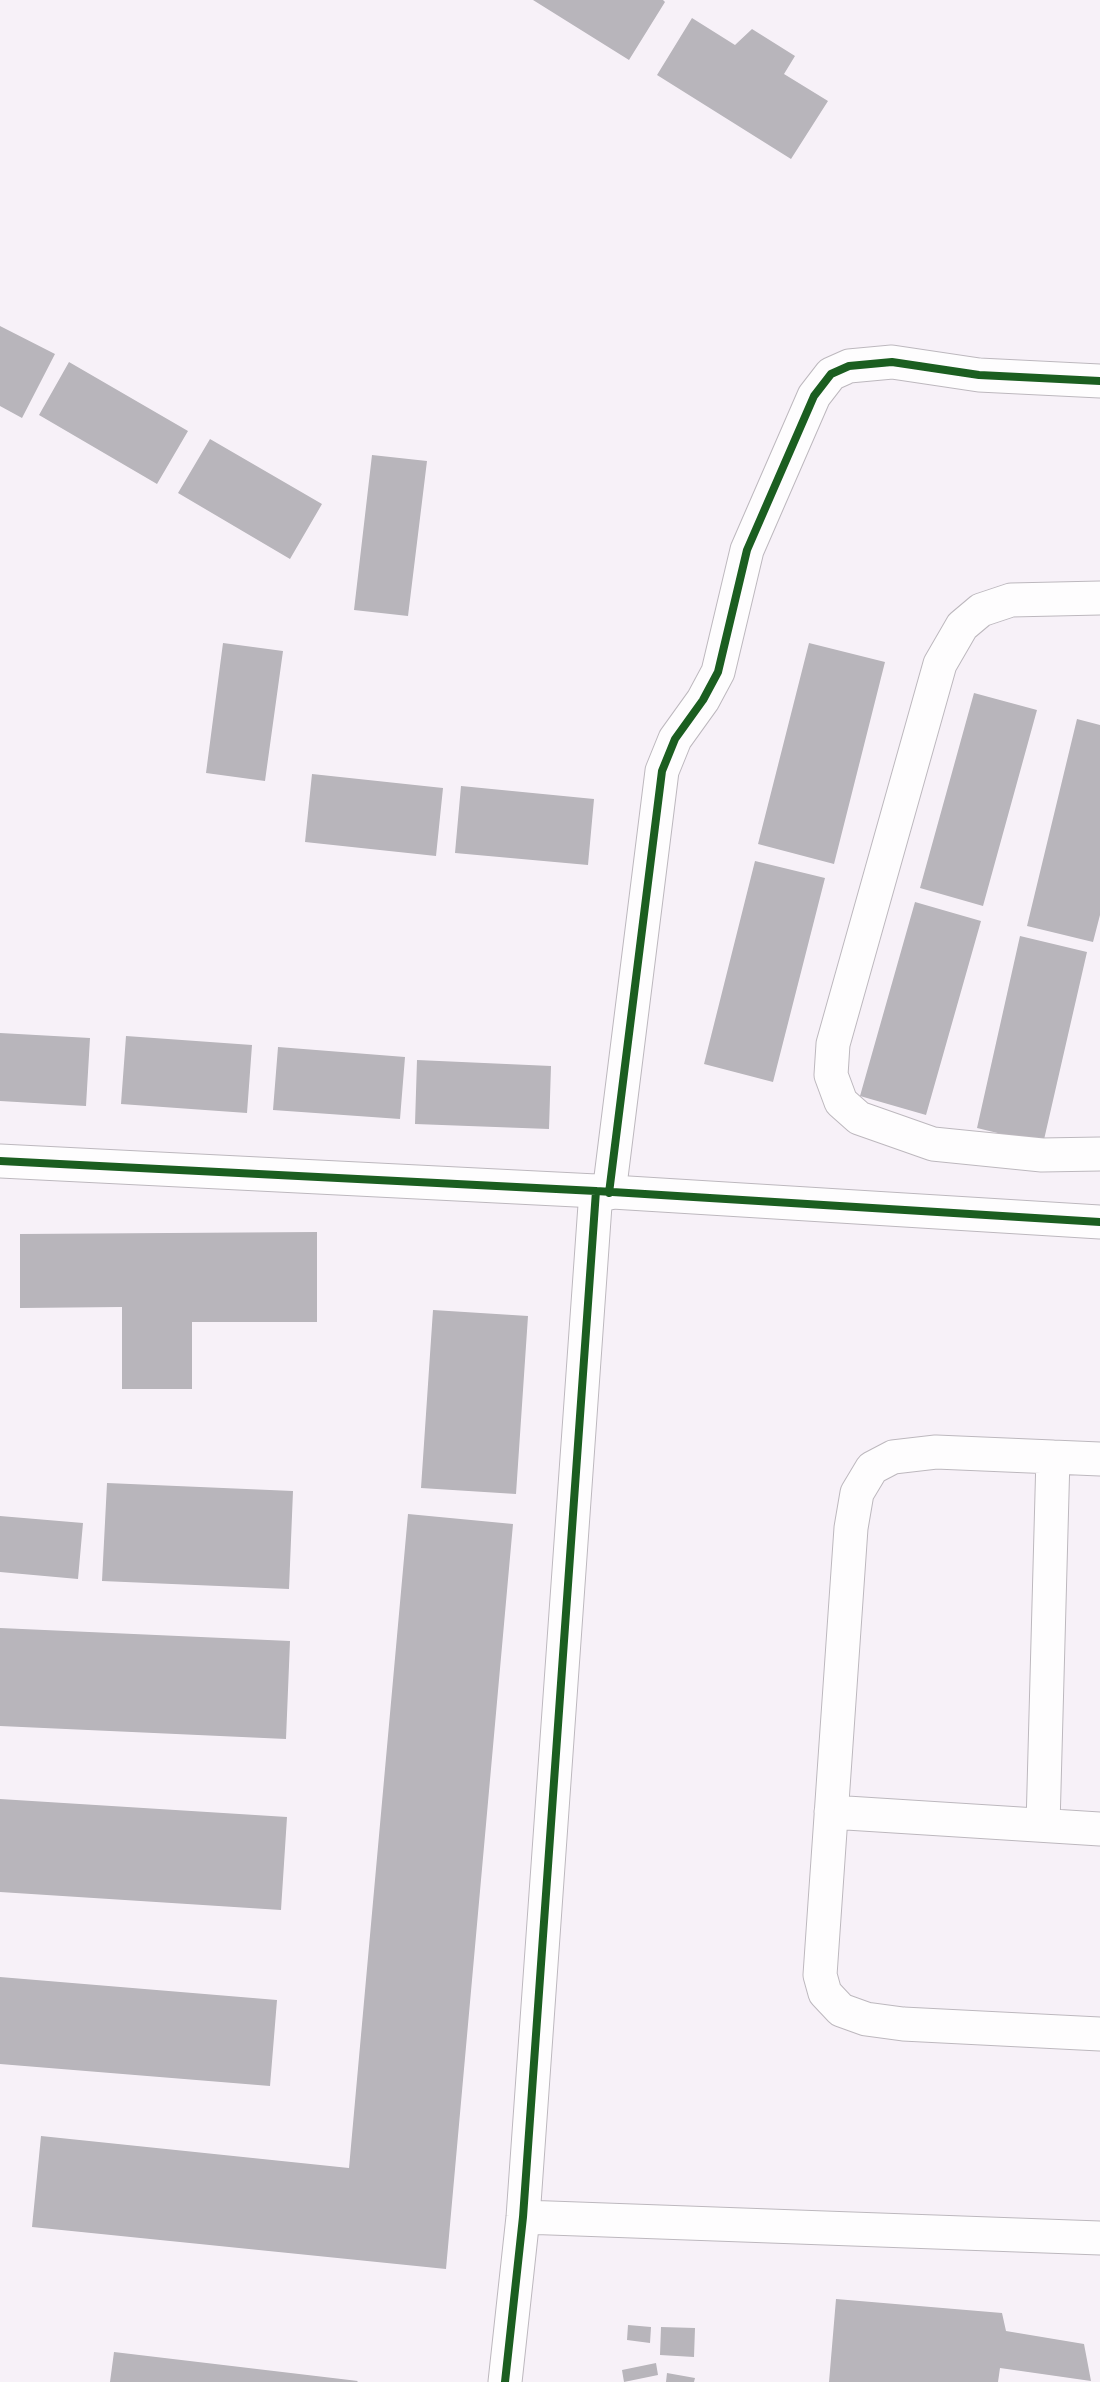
<!DOCTYPE html>
<html>
<head>
<meta charset="utf-8">
<style>
  body { margin:0 }
  canvas { display:block; background:#f7f1f8 }
</style>
</head>
<body>
<canvas width="1100" height="2382"></canvas>
<script>
const c = document.querySelector('canvas').getContext('2d');
c.lineJoin = 'round';
function paint(path, color) { c.fillStyle = color; c.fill(path, 'evenodd'); }
const shape = rows => new Path2D(rows.map(r => 'M' + r).join(''));
function stroke(path, color, width, dash) { c.strokeStyle = color; c.lineWidth = width; c.lineCap = dash ? 'butt' : 'round'; c.setLineDash(dash || []); c.stroke(path); }
paint(shape([
  [533,0,663,0,665,2,629,60],
  [692,18,735,45,752,29,795,56,784,74,828,101,791,159,657,75],
  [0,326,55,354,22,418,0,406],
  [69,362,188,431,157,484,39,415],
  [210,439,322,504,290,559,178,493],
  [372,455,427,461,408,616,354,610],
  [223,643,283,651,265,781,206,773],
  [809,643,885,662,834,864,758,844],
  [974,693,1037,710,983,906,920,888],
  [1077,719,1100,725,1100,915,1093,942,1027,926],
  [312,774,443,788,436,856,305,842],
  [461,786,594,799,588,865,455,853],
  [755,861,825,878,773,1082,704,1064],
  [915,902,981,921,926,1115,860,1096],
  [1020,936,1087,952,1043,1144,977,1128],
  [0,1033,90,1038,86,1106,0,1101],
  [126,1036,252,1045,247,1113,121,1104],
  [278,1047,405,1057,400,1119,273,1110],
  [417,1060,551,1066,549,1129,415,1124],
  [317,1232,317,1322,192,1322,192,1389,122,1389,122,1307,20,1308,20,1234],
  [433,1310,528,1316,516,1494,421,1488],
  [107,1483,293,1491,289,1589,102,1581],
  [408,1514,513,1524,446,2269,32,2227,41,2136,349,2168],
  [0,1516,83,1523,78,1579,0,1572],
  [0,1628,290,1641,286,1739,0,1726],
  [0,1799,287,1817,281,1910,0,1892],
  [0,1977,277,2000,270,2086,0,2064],
  [836,2299,1002,2313,1006,2331,1084,2344,1091,2381,1000,2368,998,2382,829,2382],
  [628,2325,651,2327,650,2343,627,2340],
  [661,2327,695,2328,694,2357,660,2355],
  [114,2352,358,2381,357,2382,110,2382],
  [656,2363,658,2375,624,2382,622,2370],
  [667,2373,695,2378,694,2382,666,2382]
]), '#b8b5bb');
const street = shape([
  [1100,598,1011,600,981,610,962,626,940,664,833,1044,831,1075,841,1102,859,1118,933,1144,1042,1155,1100,1154],
  [609,1193,662,771,675,739,703,700,718,672,747,550,814,396,831,374,849,366,892,362,979,375,1100,381],
  [1100,1459,936,1452,893,1457,872,1468,857,1493,851,1528,820,1975,825,1993,841,2010,866,2019,903,2024,1100,2034],
  [831,1812,1100,1829],
  [1043,1825,1053,1457],
  [523,2217,1100,2238],
  [505,2382,523,2217,596,1191]
]);
const secondary = shape([
  [0,1161,596,1191,1100,1222]
]);
stroke(street, '#bdb8be', 35);
stroke(secondary, '#bdb8be', 35);
stroke(street, '#fefdfe', 33);
stroke(secondary, '#fefdfe', 33);
stroke(shape([
  [0,1161,596,1191,1100,1222],
  [609,1193,662,771,675,739,703,700,718,672,747,550,814,396,831,374,849,366,892,362,979,375,1100,381],
  [505,2382,523,2217,596,1191]
]), '#1b5e20', 8);
</script>
</body>
</html>
